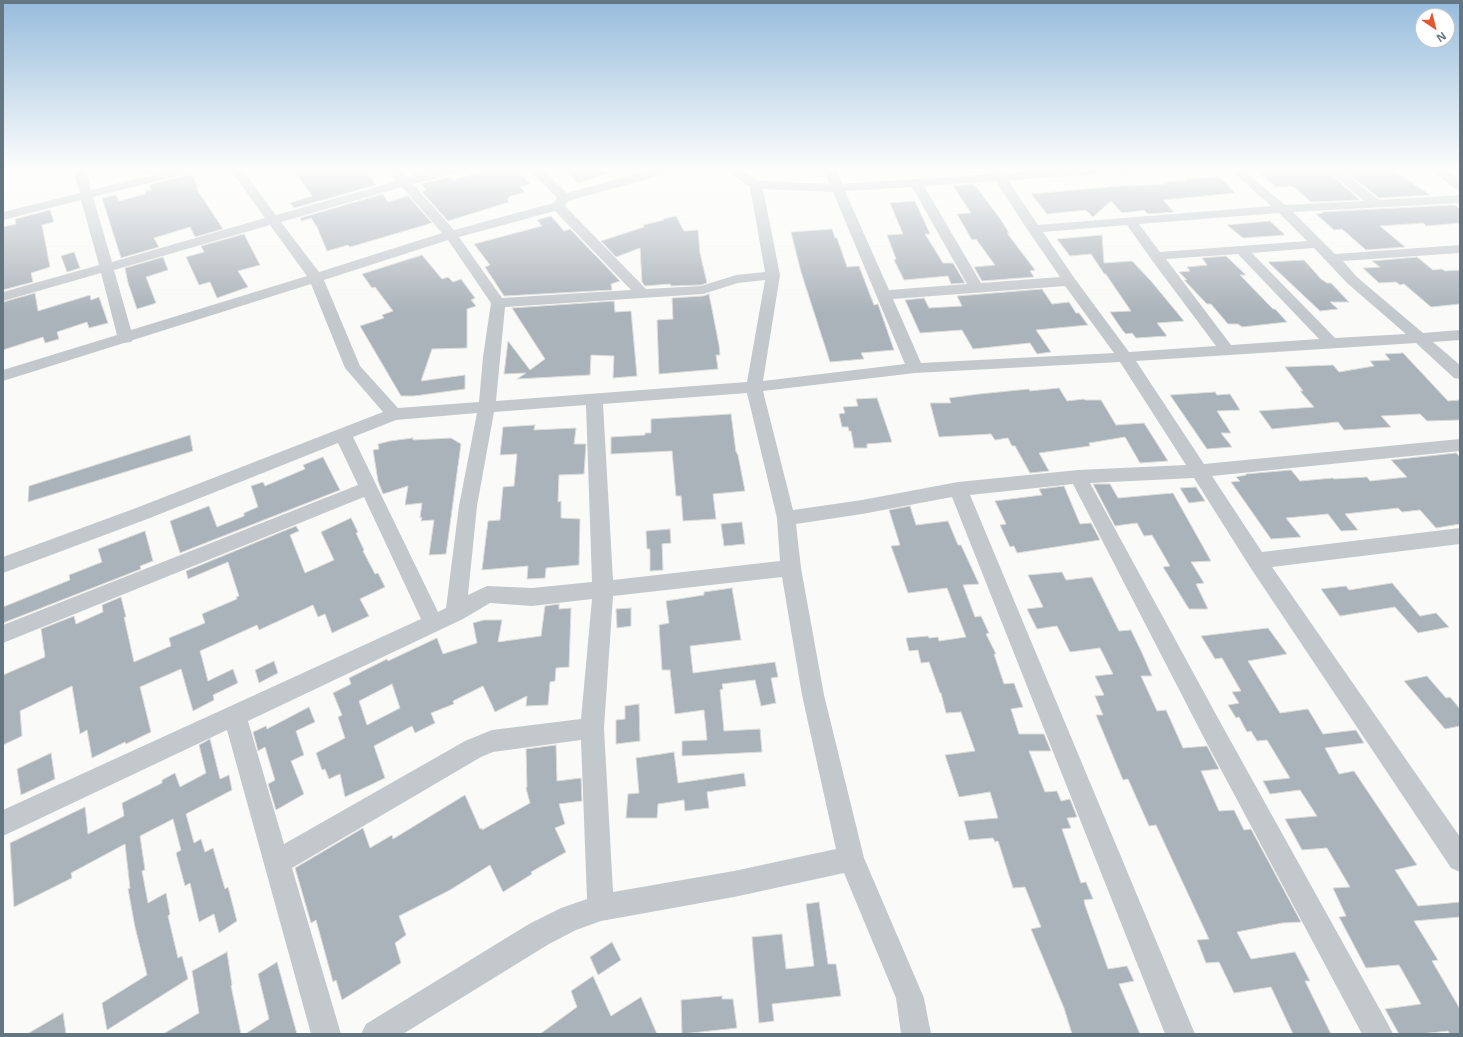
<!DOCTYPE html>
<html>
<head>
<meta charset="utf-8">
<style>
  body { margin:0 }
  #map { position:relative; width:1463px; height:1037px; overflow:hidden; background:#fafaf8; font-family:"Open Sans",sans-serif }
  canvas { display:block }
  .frame { position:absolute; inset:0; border:4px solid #657683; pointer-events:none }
  .north { position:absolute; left:1415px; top:8px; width:40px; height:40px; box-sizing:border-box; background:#fff; border:1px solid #c1c8cd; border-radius:50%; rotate:145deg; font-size:11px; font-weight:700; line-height:16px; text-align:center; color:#657683 }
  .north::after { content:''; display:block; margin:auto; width:14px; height:18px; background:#e4572e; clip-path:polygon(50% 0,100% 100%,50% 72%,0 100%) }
</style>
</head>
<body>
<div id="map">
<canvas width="1463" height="1037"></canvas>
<div class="frame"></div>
<div class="north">N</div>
</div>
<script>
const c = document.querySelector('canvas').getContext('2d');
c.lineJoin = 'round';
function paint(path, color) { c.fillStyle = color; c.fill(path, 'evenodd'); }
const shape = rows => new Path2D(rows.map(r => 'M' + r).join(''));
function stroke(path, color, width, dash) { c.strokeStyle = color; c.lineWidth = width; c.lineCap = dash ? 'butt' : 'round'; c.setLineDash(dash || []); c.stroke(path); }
const building = shape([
  [141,168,174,168,144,175,141,168],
  [292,168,363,168,376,185,294,208,290,203,312,196,292,168],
  [408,168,441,168,414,175,408,168],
  [479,168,514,168,530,184,520,187,525,192,508,197,510,198,507,199,509,202,448,221,422,192,426,190,421,184,449,177,452,180,483,172,479,168],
  [563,168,615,168,615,171,578,183,563,168],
  [1286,168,1288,170,1324,168,1360,200,1311,202,1293,186,1276,187,1259,171,1286,168],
  [1341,168,1391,168,1430,195,1379,198,1341,168],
  [191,174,198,187,196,188,223,229,195,237,190,227,154,238,159,247,121,258,102,198,116,195,119,201,146,194,145,191,151,190,149,185,191,174],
  [1217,177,1220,177,1235,193,1163,200,1174,212,1148,214,1144,210,1122,213,1111,201,1093,217,1086,210,1047,214,1031,194,1129,185,1128,186,1166,184,1164,182,1186,181,1184,179,1217,177],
  [974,184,999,217,1009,233,1007,233,1035,270,1030,271,1034,277,982,281,974,267,995,265,976,239,972,240,957,214,971,213,953,186,974,184],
  [383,194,388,202,408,196,432,223,350,247,348,245,327,251,317,227,311,218,302,221,300,218,383,194],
  [915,201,930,234,925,234,943,263,953,263,965,283,951,284,948,276,904,280,894,260,896,259,887,235,903,234,890,203,915,201],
  [1452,205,1455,205,1460,209,1460,223,1426,226,1423,223,1380,226,1405,247,1366,250,1342,229,1334,230,1316,214,1323,213,1321,212,1452,205],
  [50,210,54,222,42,225,50,267,31,273,33,282,3,290,3,227,16,224,15,219,50,210],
  [551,216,564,231,570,229,620,281,611,284,612,290,504,296,485,267,490,265,474,244,542,226,537,220,551,216],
  [676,216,684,231,698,230,700,253,707,283,701,285,671,286,670,284,645,286,642,282,640,248,616,257,601,241,644,227,643,225,664,220,663,219,676,216],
  [1270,221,1285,235,1243,238,1227,225,1270,221],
  [832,229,835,238,837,238,847,267,859,266,874,305,878,304,894,350,861,353,864,359,830,362,801,272,791,232,832,229],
  [244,234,260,265,238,271,248,287,217,298,210,282,199,285,186,257,204,252,201,246,244,234],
  [1102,235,1104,263,1132,261,1151,281,1184,321,1157,323,1167,336,1136,338,1132,333,1126,334,1123,331,1110,312,1131,311,1105,273,1105,275,1091,254,1070,256,1057,239,1102,235],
  [74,252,80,268,67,272,61,256,74,252],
  [422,255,442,279,448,277,453,282,461,279,475,298,471,300,476,306,467,309,467,348,432,349,421,381,465,375,465,389,414,396,401,396,360,326,384,318,382,315,393,311,375,287,372,288,362,274,422,255],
  [1226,256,1246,275,1240,275,1273,309,1275,309,1287,322,1242,327,1238,324,1228,324,1211,304,1207,304,1184,280,1187,280,1179,272,1190,271,1187,267,1207,265,1202,258,1226,256],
  [163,257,168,270,146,277,156,303,137,309,128,283,125,268,163,257],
  [1417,257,1433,270,1442,269,1445,271,1460,270,1460,304,1431,307,1404,284,1400,285,1396,282,1379,283,1363,268,1380,267,1372,261,1417,257],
  [1304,260,1321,279,1327,283,1331,283,1349,302,1330,302,1338,309,1320,311,1268,262,1304,260],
  [1042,289,1052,304,1069,302,1076,313,1079,313,1088,325,1036,330,1051,352,1037,354,1030,343,973,349,962,330,920,333,905,300,924,298,929,308,962,306,957,296,1042,289],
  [35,293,38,311,90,295,91,300,99,297,108,323,89,328,87,322,57,332,59,339,45,343,43,337,3,350,3,302,35,293],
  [709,294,719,345,720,355,716,355,718,369,659,374,657,320,673,319,672,298,703,296,709,294],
  [614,301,615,312,631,311,637,376,613,378,614,356,591,355,590,375,517,379,526,373,504,374,508,341,530,370,545,359,512,308,614,301],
  [1403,353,1448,401,1460,400,1460,420,1427,421,1420,414,1381,416,1391,427,1344,430,1338,422,1272,429,1259,411,1314,407,1300,391,1303,391,1285,367,1333,365,1339,372,1374,366,1370,361,1390,360,1385,354,1403,353],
  [1059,388,1067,401,1084,399,1085,400,1101,400,1116,425,1144,423,1168,461,1140,463,1125,437,1089,443,1090,446,1039,453,1049,471,1030,473,1015,446,1012,446,1008,438,995,440,991,434,939,437,930,403,951,403,949,398,979,394,1029,389,1030,391,1059,388],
  [1215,392,1217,395,1230,394,1240,410,1217,411,1231,433,1221,433,1232,447,1207,449,1170,395,1215,392],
  [877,398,892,442,867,444,867,448,854,448,851,431,849,431,848,427,842,427,839,414,845,413,843,407,858,406,856,399,877,398],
  [731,414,736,452,738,455,745,491,713,494,716,519,683,521,681,496,676,496,672,451,611,454,611,437,645,435,645,433,651,433,651,419,731,414],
  [535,425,534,430,576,428,574,444,586,444,584,474,559,475,558,502,561,501,561,518,580,519,579,565,546,568,545,578,527,579,528,566,482,570,488,521,500,520,503,487,514,486,517,454,500,455,503,427,535,425],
  [190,435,193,451,28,502,29,486,190,435],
  [413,438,413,440,451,438,461,444,446,554,429,555,434,520,421,521,422,517,420,518,422,503,405,505,408,486,383,494,378,481,373,450,379,449,378,444,390,441,413,438],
  [1456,453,1460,457,1460,524,1436,528,1420,510,1402,512,1398,508,1345,514,1358,530,1341,531,1328,514,1286,518,1301,537,1271,539,1231,482,1240,481,1236,477,1246,475,1246,474,1291,470,1300,481,1333,478,1334,479,1367,477,1370,481,1407,477,1391,460,1456,453],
  [323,457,340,490,180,553,170,521,209,506,217,527,244,516,244,513,258,507,251,486,263,482,265,486,305,469,303,465,323,457],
  [1093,484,1110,484,1118,498,1173,493,1211,561,1191,562,1204,583,1196,584,1208,609,1189,609,1163,567,1170,566,1152,535,1144,536,1137,523,1115,526,1093,484],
  [1064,486,1080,524,1091,523,1100,540,1017,553,1014,546,1010,547,1000,525,1006,524,995,501,1042,495,1039,489,1064,486],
  [1196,487,1205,501,1189,503,1180,488,1196,487],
  [910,506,916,525,948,521,958,545,961,545,979,584,963,585,975,617,981,616,989,633,986,634,996,654,994,654,1004,684,1014,683,1023,707,1011,709,1019,734,1044,734,1051,751,1029,751,1045,792,1057,791,1061,801,1070,799,1077,817,1067,818,1071,828,1062,829,1081,883,1086,882,1093,899,1084,900,1085,905,1108,969,1127,966,1134,981,1119,984,1140,1034,1072,1034,1064,1008,1031,929,1041,927,1025,887,1013,888,998,841,995,842,993,838,969,840,964,821,998,818,990,792,959,797,945,755,975,751,961,712,946,713,941,693,940,693,929,662,921,663,918,650,909,651,906,638,928,636,929,638,938,637,939,641,966,637,947,588,908,593,891,546,900,545,889,510,910,506],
  [351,518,358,532,356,533,364,550,363,551,375,574,378,573,385,587,360,599,369,616,332,633,325,614,318,617,313,605,259,630,257,625,200,651,208,681,233,669,238,683,213,695,214,700,193,711,181,669,140,687,151,732,126,744,125,742,92,758,87,730,80,734,72,686,20,711,22,736,3,745,3,675,45,657,41,629,74,616,76,624,103,612,102,605,121,597,126,617,124,617,134,662,171,646,169,638,205,623,202,614,237,599,236,597,239,596,228,562,188,579,186,571,296,526,299,531,290,535,305,573,334,560,321,532,351,518],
  [742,522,745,544,724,546,721,524,742,522],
  [670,529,671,543,662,544,663,570,650,571,650,549,647,549,646,531,670,529],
  [145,531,153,561,140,566,141,569,3,623,3,607,70,580,69,575,102,562,98,549,145,531],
  [1062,572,1066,580,1092,577,1119,631,1131,630,1142,653,1152,676,1141,676,1157,711,1166,710,1183,748,1207,746,1219,769,1201,771,1219,811,1234,810,1244,830,1251,829,1301,922,1282,923,1237,932,1251,959,1295,952,1310,981,1305,981,1331,1034,1293,1034,1271,987,1234,993,1219,962,1206,963,1197,940,1209,939,1156,825,1149,826,1128,779,1123,780,1096,715,1103,715,1095,696,1104,695,1095,676,1113,674,1100,648,1070,652,1057,626,1037,629,1027,609,1043,607,1028,575,1062,572],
  [1392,583,1420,616,1436,613,1449,627,1418,633,1395,607,1340,616,1321,589,1346,586,1349,590,1392,583],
  [732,588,741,640,690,646,693,673,775,662,778,677,771,678,776,703,761,706,755,680,722,684,723,689,720,690,724,731,760,729,762,752,682,756,682,741,707,740,704,710,675,714,670,670,662,670,659,625,669,623,666,601,704,595,704,592,732,588],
  [559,604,559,609,571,608,569,667,556,668,555,681,550,682,548,705,526,706,527,696,495,712,483,686,453,701,454,704,431,713,435,723,415,733,412,726,374,746,385,778,345,797,340,774,329,779,325,769,322,770,316,753,345,738,338,717,342,715,333,693,351,684,349,678,387,659,388,661,437,638,443,654,477,643,473,623,484,620,502,620,498,642,541,636,545,606,559,604],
  [392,684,400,708,367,725,359,701,392,684],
  [631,608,631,626,617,628,616,609,631,608],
  [1268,628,1287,654,1248,661,1280,713,1308,709,1323,734,1356,730,1364,743,1325,748,1339,774,1354,771,1417,865,1395,870,1418,906,1460,902,1460,917,1414,921,1438,960,1432,961,1460,1009,1460,1034,1450,1034,1448,1031,1421,1034,1399,1034,1385,1009,1421,1004,1399,965,1366,968,1339,917,1346,916,1333,888,1350,887,1327,848,1302,850,1285,819,1317,816,1300,790,1270,794,1263,781,1290,778,1267,740,1257,741,1251,731,1247,732,1239,717,1236,718,1228,705,1239,703,1232,692,1241,691,1222,658,1215,659,1201,636,1268,628],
  [274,661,278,673,259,683,255,670,274,661],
  [1427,676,1446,698,1450,697,1460,709,1460,726,1445,729,1404,681,1427,676],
  [639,704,640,741,616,744,616,720,625,719,625,706,639,704],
  [309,707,315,722,296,731,304,755,291,761,304,794,276,810,268,784,275,780,265,747,258,751,253,732,266,726,267,729,309,707],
  [210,739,220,779,229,775,232,790,186,814,194,843,201,839,205,852,213,848,225,889,228,887,237,921,219,933,214,914,199,922,190,883,185,886,176,853,181,850,173,819,140,836,145,870,142,871,148,903,166,893,170,914,168,916,178,958,182,956,188,979,107,1030,102,1003,147,975,135,927,128,889,130,888,125,844,71,873,72,878,14,907,10,843,85,807,88,834,124,816,122,803,162,783,162,780,175,773,180,787,206,773,199,745,210,739],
  [556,745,557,781,581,778,582,801,559,804,565,824,555,828,566,852,531,872,532,874,503,892,490,865,450,890,399,916,406,935,395,943,401,963,342,1000,336,980,333,982,316,920,311,923,295,868,363,828,370,848,392,835,393,839,465,795,480,829,482,828,482,830,530,803,526,788,527,787,526,749,556,745],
  [674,752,678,783,744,773,746,786,707,792,709,808,685,811,684,800,658,804,657,818,626,818,628,794,639,793,636,758,674,752],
  [51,753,55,779,21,795,17,769,51,753],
  [819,902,828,964,836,964,841,996,772,1004,774,1021,759,1023,752,937,782,934,786,969,814,966,806,904,819,902],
  [612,942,621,960,598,975,590,957,612,942],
  [227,952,232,985,231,986,241,1034,163,1034,199,1013,192,971,227,952],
  [277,962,297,1034,245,1034,269,1019,258,974,277,962],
  [593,976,611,1016,641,997,657,1034,540,1034,577,1007,571,991,593,976],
  [722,996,722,999,733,999,737,1028,682,1034,681,1000,722,996],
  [63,1013,66,1034,27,1034,63,1013]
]);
paint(building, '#aab3b9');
stroke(building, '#dcdcda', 1);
paint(shape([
  [73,168,85,168,91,190,180,168,200,168,198,171,93,197,112,262,265,218,229,168,241,168,276,215,397,181,386,168,399,168,407,178,449,168,470,168,468,171,413,184,454,230,553,203,557,198,528,168,541,168,567,193,658,168,678,168,676,171,568,201,565,206,646,289,701,286,736,275,765,272,750,187,724,168,738,168,759,181,830,184,823,168,835,168,842,184,992,174,988,168,1000,168,1004,173,1082,168,1142,168,1140,171,1136,172,1008,180,1038,225,1271,206,1228,168,1241,168,1285,205,1364,201,1325,168,1339,168,1379,200,1460,195,1460,203,1293,212,1335,254,1460,245,1460,253,1343,261,1357,277,1423,333,1460,330,1460,340,1433,342,1460,365,1460,379,1454,378,1416,343,1136,361,1204,464,1460,439,1460,451,1212,476,1262,552,1460,528,1460,544,1272,567,1460,837,1460,872,1451,868,1250,567,1194,478,1090,483,1219,720,1388,1024,1393,1034,1362,1034,1203,736,1073,484,970,495,1195,1034,1165,1034,952,497,862,514,796,524,801,568,824,695,864,858,924,998,931,1034,901,1034,896,998,844,873,734,897,601,921,576,930,549,944,403,1034,361,1034,366,1024,529,924,561,908,587,899,581,740,493,752,481,757,292,868,341,1034,311,1034,227,730,3,836,3,810,421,619,364,497,3,643,3,625,358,485,338,443,150,518,3,573,3,557,136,508,383,412,345,368,311,284,133,340,131,342,124,343,3,381,3,370,117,335,101,273,3,301,3,292,99,265,81,200,3,220,3,212,80,193,73,168],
  [996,181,1027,229,1060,277,981,283,924,186,996,181],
  [402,187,442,233,319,272,281,222,402,187],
  [912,187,967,284,889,290,845,191,912,187],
  [763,189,833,192,905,364,763,381,780,275,763,189],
  [555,211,631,290,502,298,459,237,555,211],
  [1279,213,1307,241,1160,252,1139,224,1279,213],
  [270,225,307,276,131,330,114,270,270,225],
  [1127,225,1151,259,1216,346,1129,352,1075,279,1043,232,1127,225],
  [448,240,491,303,483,357,479,402,398,408,360,366,324,280,448,240],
  [1314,248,1347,283,1406,334,1335,338,1252,253,1314,248],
  [1238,254,1319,339,1231,345,1166,259,1238,254],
  [765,280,747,382,496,401,505,307,703,294,738,283,765,280],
  [1065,286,1114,353,921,363,893,299,1065,286],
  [1120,362,1186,465,1078,470,958,482,862,500,793,510,763,391,915,373,1120,362],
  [747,393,777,518,780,561,613,580,603,404,747,393],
  [586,405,592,582,532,588,487,586,468,595,477,506,494,412,586,405],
  [477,413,459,506,446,608,438,612,353,437,396,420,477,413],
  [782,577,802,695,836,849,734,871,613,892,604,728,613,596,782,577],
  [592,599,581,719,492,730,465,741,284,844,248,721,463,619,490,603,532,606,592,599],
  [1428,168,1442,168,1460,180,1460,190,1456,189,1428,168]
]), '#c3c8cc');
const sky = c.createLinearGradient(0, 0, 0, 313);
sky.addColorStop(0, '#96bcdc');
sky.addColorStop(0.54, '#fdfdfc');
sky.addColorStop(1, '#fdfdfc00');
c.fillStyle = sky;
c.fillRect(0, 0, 1463, 313);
</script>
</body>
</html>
